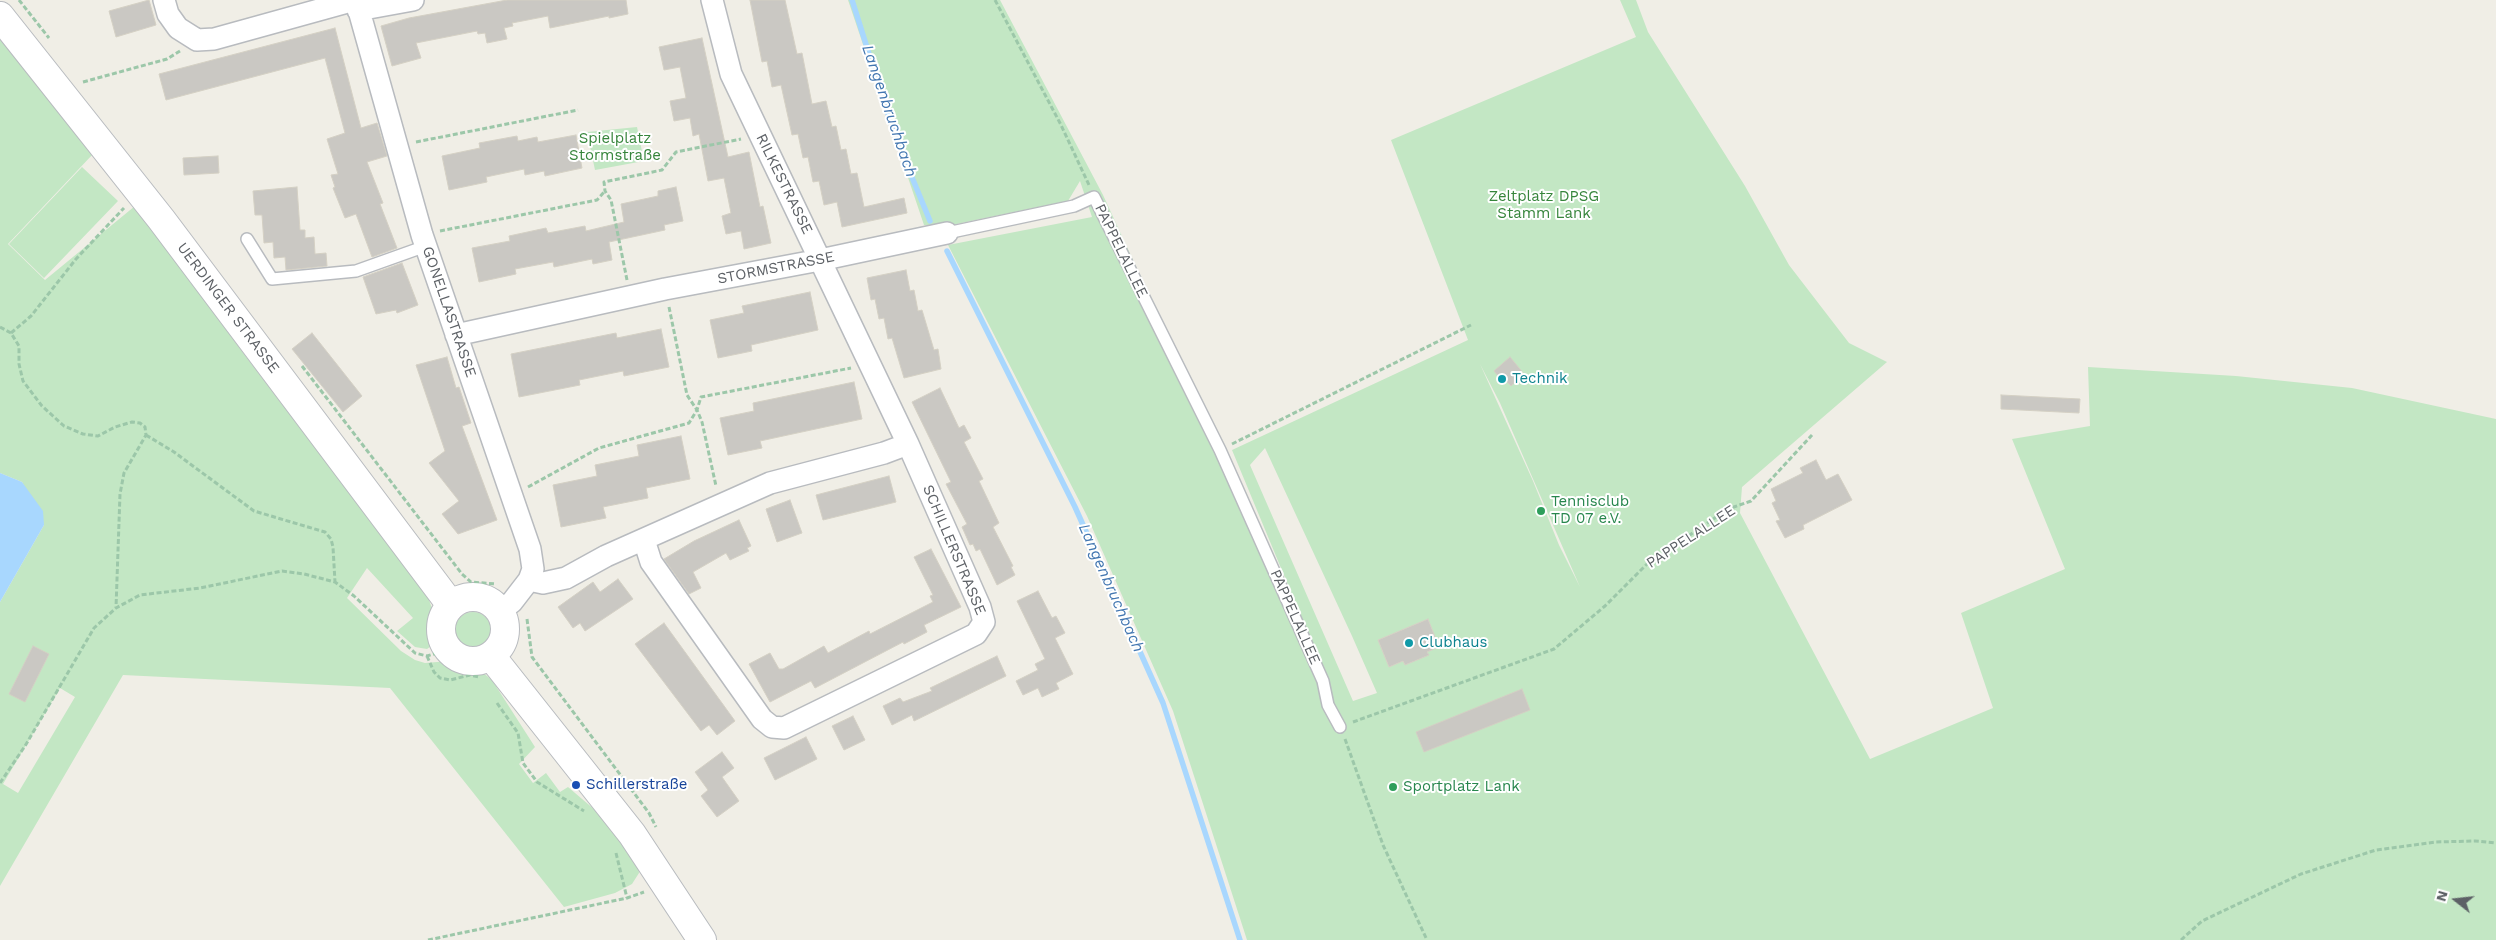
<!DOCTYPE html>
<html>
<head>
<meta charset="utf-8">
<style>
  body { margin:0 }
  #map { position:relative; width:2496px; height:940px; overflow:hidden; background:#f0eee6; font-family:"Work Sans",sans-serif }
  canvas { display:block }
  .north { position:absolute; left:2431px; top:875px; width:50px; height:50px; -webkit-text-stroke:4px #fff; paint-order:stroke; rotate:286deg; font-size:14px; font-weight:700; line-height:20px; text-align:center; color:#5d6166 }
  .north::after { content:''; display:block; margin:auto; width:18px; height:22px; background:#5d6166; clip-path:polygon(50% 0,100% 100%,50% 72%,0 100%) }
</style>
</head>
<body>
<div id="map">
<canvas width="2496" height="940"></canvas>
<div class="north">N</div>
</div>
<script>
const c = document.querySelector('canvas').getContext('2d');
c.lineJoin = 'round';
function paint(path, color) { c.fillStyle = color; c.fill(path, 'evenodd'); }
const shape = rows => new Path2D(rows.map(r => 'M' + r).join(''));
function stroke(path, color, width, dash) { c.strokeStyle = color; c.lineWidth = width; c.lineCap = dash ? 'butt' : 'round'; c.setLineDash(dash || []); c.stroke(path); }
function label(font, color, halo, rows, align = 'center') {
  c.font = font + ' "Work Sans",sans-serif'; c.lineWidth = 4; c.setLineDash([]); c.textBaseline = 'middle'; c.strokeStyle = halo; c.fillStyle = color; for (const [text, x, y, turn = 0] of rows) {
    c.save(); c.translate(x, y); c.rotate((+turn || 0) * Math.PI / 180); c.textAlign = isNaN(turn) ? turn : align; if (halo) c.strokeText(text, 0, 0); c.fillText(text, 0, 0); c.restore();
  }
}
paint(shape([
  [848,0,1000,0,1103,195,1332,691,1232,450,1468,340,1391,140,1636,37,1620,0,1636,0,1648,32,1745,186,1789,265,1849,343,1887,362,1742,487,1740,513,1870,759,1993,708,1961,613,2065,569,2012,439,2090,426,2088,367,2236,376,2352,388,2496,419,2496,940,1247,940,1173,711,1087,516,948,245,1092,217,1080,181,1068,201,942,227,924,225],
  [1480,364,1500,403,1580,587,1559,545,1533,481],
  [1265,448,1352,636,1377,693,1353,701,1250,465],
  [1428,619,1439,647,1427,652,1428,655,1405,665,1403,661,1389,667,1378,640],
  [0,37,93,154,8,244,45,280,135,206,247,358,428,597,436,620,435,643,427,649,415,647,397,631,413,618,367,568,347,598,401,651,415,660,425,663,450,661,482,672,492,680,535,747,519,764,533,783,546,773,560,792,568,787,602,816,638,864,639,873,632,884,615,893,564,907,390,688,123,675,0,886,0,602,44,525,22,482,0,473],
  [60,688,75,697,18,793,3,784],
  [637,127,644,161,595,170,587,132],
  [82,167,118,201,44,278,9,244],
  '455 630a18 18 0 1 1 36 0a18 18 0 1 1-36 0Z'
]), '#c3e7c4');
paint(shape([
  [0,473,22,482,43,511,44,525,0,602]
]), '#a8d7fe');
stroke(shape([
  [852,0,895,136,930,221],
  [947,251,1075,507,1163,703,1240,940]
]), '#a8d7fe', 5.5);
const building = shape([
  [149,0,156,25,116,37,109,11,149,0],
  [507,0,626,0,628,14,609,18,609,16,550,28,548,16,512,23,513,26,504,28,507,39,487,43,485,33,478,34,477,31,416,43,421,58,392,66,381,26,409,18,507,0],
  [750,0,785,0,797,54,802,53,812,104,826,101,832,127,836,126,841,150,846,149,851,174,857,173,864,207,904,198,907,213,842,227,837,202,824,205,819,181,813,182,808,157,803,158,798,134,792,135,781,85,772,87,767,61,762,62,750,0],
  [335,28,361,128,377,123,387,156,367,162,383,203,380,204,397,248,372,257,356,214,345,218,333,188,335,187,331,175,338,174,327,139,345,133,325,58,166,100,159,74,335,28],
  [702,38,728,157,749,152,760,207,763,206,771,243,744,249,741,231,726,234,722,216,731,213,724,178,708,181,699,134,693,136,690,118,674,121,670,101,686,98,680,67,664,70,659,47,702,38],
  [576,135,582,168,545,176,544,171,525,175,524,169,486,177,487,182,449,190,442,156,480,148,479,143,517,136,518,141,537,137,538,142,576,135],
  [218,156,219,173,184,175,183,158,218,156],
  [297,187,300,230,305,230,305,238,314,237,315,254,326,253,327,266,286,270,285,257,274,258,273,242,264,243,262,215,255,215,253,191,297,187],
  [676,187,683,221,664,225,665,230,609,242,612,260,593,264,592,259,554,267,553,262,515,269,516,274,479,282,472,248,510,241,509,236,546,228,548,233,585,226,586,231,624,222,621,204,658,196,658,191,676,187],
  [402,263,418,305,397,313,396,310,376,314,363,277,402,263],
  [906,270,910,291,914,290,918,311,922,310,934,350,938,349,941,369,904,378,892,338,888,339,884,318,879,319,875,299,871,300,867,278,906,270],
  [810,292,818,330,751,345,752,351,718,358,710,320,744,313,742,306,810,292],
  [661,329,669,367,624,376,623,371,579,380,580,385,519,397,511,354,616,333,617,338,661,329],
  [312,333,362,396,343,412,292,349,312,333],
  [447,357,456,388,459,387,471,423,462,426,497,520,458,534,442,514,459,501,429,463,445,451,416,365,447,357],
  [1510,357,1524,374,1511,386,1506,381,1504,383,1494,371,1510,357],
  [854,382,862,419,760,441,762,448,728,455,720,418,754,411,753,403,854,382],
  [940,388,959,428,964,425,971,438,964,442,983,479,979,481,999,523,993,527,1013,566,1011,567,1015,575,997,585,980,549,976,551,973,544,970,545,962,527,967,524,946,484,951,482,912,402,940,388],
  [2001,395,2080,399,2079,413,2001,409,2001,395],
  [681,436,690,479,646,488,648,498,603,507,606,518,561,527,553,485,597,476,595,465,639,456,637,445,681,436],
  [1816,460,1826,480,1838,474,1852,500,1803,525,1804,529,1785,538,1776,521,1780,520,1772,503,1776,501,1771,489,1803,473,1800,468,1816,460],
  [889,476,896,502,823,520,816,495,889,476],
  [790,500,802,533,777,542,766,509,790,500],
  [739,520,751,546,747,548,749,551,730,560,726,553,693,572,701,588,689,594,664,559,694,541,739,520],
  [931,549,961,607,924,625,927,632,904,644,903,642,815,688,811,681,770,702,749,664,770,653,779,669,783,669,824,646,828,653,869,631,870,634,933,602,930,596,933,595,914,557,931,549],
  [618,579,633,599,585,631,580,623,573,628,558,607,593,582,600,592,618,579],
  [1038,591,1052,618,1056,616,1065,633,1055,638,1073,674,1056,683,1059,689,1042,697,1038,688,1023,695,1016,681,1038,670,1035,664,1045,659,1017,601,1038,591],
  [1428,619,1439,647,1427,652,1429,655,1405,665,1403,661,1389,667,1378,640,1428,619],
  [664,623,735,721,717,735,709,725,701,731,635,644,664,623],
  [33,646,49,654,25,702,9,694,33,646],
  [997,656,1006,676,914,721,912,715,892,725,883,706,900,698,903,702,932,691,930,688,997,656],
  [1522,689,1530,710,1424,752,1416,732,1522,689],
  [853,716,865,740,844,750,832,726,853,716],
  [806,737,817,759,775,780,764,758,806,737],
  [722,752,734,768,722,777,739,801,717,817,701,796,708,790,695,772,722,752]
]);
paint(building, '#cac8c3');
stroke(building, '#d4d0c4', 1);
const service = shape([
  [947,233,1074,206,1094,197,1220,450,1323,681,1328,705,1340,727],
  [247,239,272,279,356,271,426,246]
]);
const minor = shape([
  [164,0,168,14,178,28,197,40,214,39,355,0],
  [356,0,422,235,530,549,533,569,529,580,512,602,500,611],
  [358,10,413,0],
  [456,335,665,289,820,260,947,233],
  [644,540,651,562,762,719,772,727,784,728,976,634,984,622,980,607,908,444,731,74,712,0],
  [529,580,543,583,566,578,606,556,770,483,884,453,908,444]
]);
const tertiary = shape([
  [0,16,161,219,451,605],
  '441 629a32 32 0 1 1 64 0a32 32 0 1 1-64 0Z',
  [491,656,632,834,702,940]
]);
stroke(service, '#b8bbbf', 14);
stroke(minor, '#b8bbbf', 24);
stroke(tertiary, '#b8bbbf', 30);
stroke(shape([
  [19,0,49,38],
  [995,0,1061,125,1089,185],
  [83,82,167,59,180,51],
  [416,142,578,110],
  [440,231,597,200,605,191],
  [627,280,611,200,605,191,604,182,662,170,676,152,741,139],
  [669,307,687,395,697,410,702,422,716,486],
  [0,327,11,333,19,346,19,364,23,381,42,406,64,426,83,434,98,436,115,427,132,422,140,423,145,427,146,435,124,473,120,494,116,608],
  [11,333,31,316,76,259,124,208],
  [302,366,462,574,471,582,496,584],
  [146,435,174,452,254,511,325,532,331,539,333,547,335,582],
  [1232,444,1471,325],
  [528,487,599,448,689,423,697,410,701,397,851,368],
  [527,619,532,657,649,813,656,827],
  [427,656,434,672,440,678,450,680,470,675,479,677],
  [497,703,518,733,523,763,537,782,584,811],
  [1353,722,1554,649,1605,606,1647,564,1728,509,1751,501,1812,435],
  [1345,739,1383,845,1427,940],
  [0,783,25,746,94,628,116,608,140,595,200,588,282,571,304,574,335,582,354,596,415,653,427,656,447,650],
  [616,853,627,898],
  [428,940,627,898,644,892],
  [2181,940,2202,921,2301,874,2376,850,2436,842,2475,841,2496,843]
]), '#9cc7a9', 3, [5, 2.5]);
stroke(service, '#fff', 11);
stroke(minor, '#fff', 21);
stroke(tertiary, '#fff', 28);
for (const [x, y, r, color] of [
  [1502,379,5,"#0f9aa8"],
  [1541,511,5,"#2e9e5b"],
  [1409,643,5,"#0f9aa8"],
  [576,785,5,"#1a4fb4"],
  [1393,787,5,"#2e9e5b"]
]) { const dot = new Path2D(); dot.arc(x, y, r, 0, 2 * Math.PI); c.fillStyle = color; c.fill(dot); stroke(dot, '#fff', 2); }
label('15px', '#36853b', '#fff', [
  ["Spielplatz",615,139],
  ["Stormstraße",615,156],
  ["Zeltplatz DPSG",1544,197],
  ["Stamm Lank",1544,214]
]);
label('15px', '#5d6166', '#fff', [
  ["RILKESTRASSE",784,184,64],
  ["PAPPELALLEE",1121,251,64],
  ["STORMSTRASSE",776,268,-11],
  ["UERDINGER STRASSE",228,308,53],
  ["GONELLASTRASSE",449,312,71],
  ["PAPPELALLEE",1691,537,-33],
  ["SCHILLERSTRASSE",954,550,67],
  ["PAPPELALLEE",1295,617,66]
]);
label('15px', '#0d838f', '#fff', [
  ["Technik",1512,379],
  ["Clubhaus",1419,643]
], 'left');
label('15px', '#27864d', '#fff', [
  ["Tennisclub",1551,502],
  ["TD 07 e.V.",1551,519],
  ["Sportplatz Lank",1403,787]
], 'left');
label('15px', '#164399', '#fff', [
  ["Schillerstraße",586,785]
], 'left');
label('italic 16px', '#4377b1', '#fff', [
  ["Langenbruchbach",889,111,71],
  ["Langenbruchbach",1111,588,66]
]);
</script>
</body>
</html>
